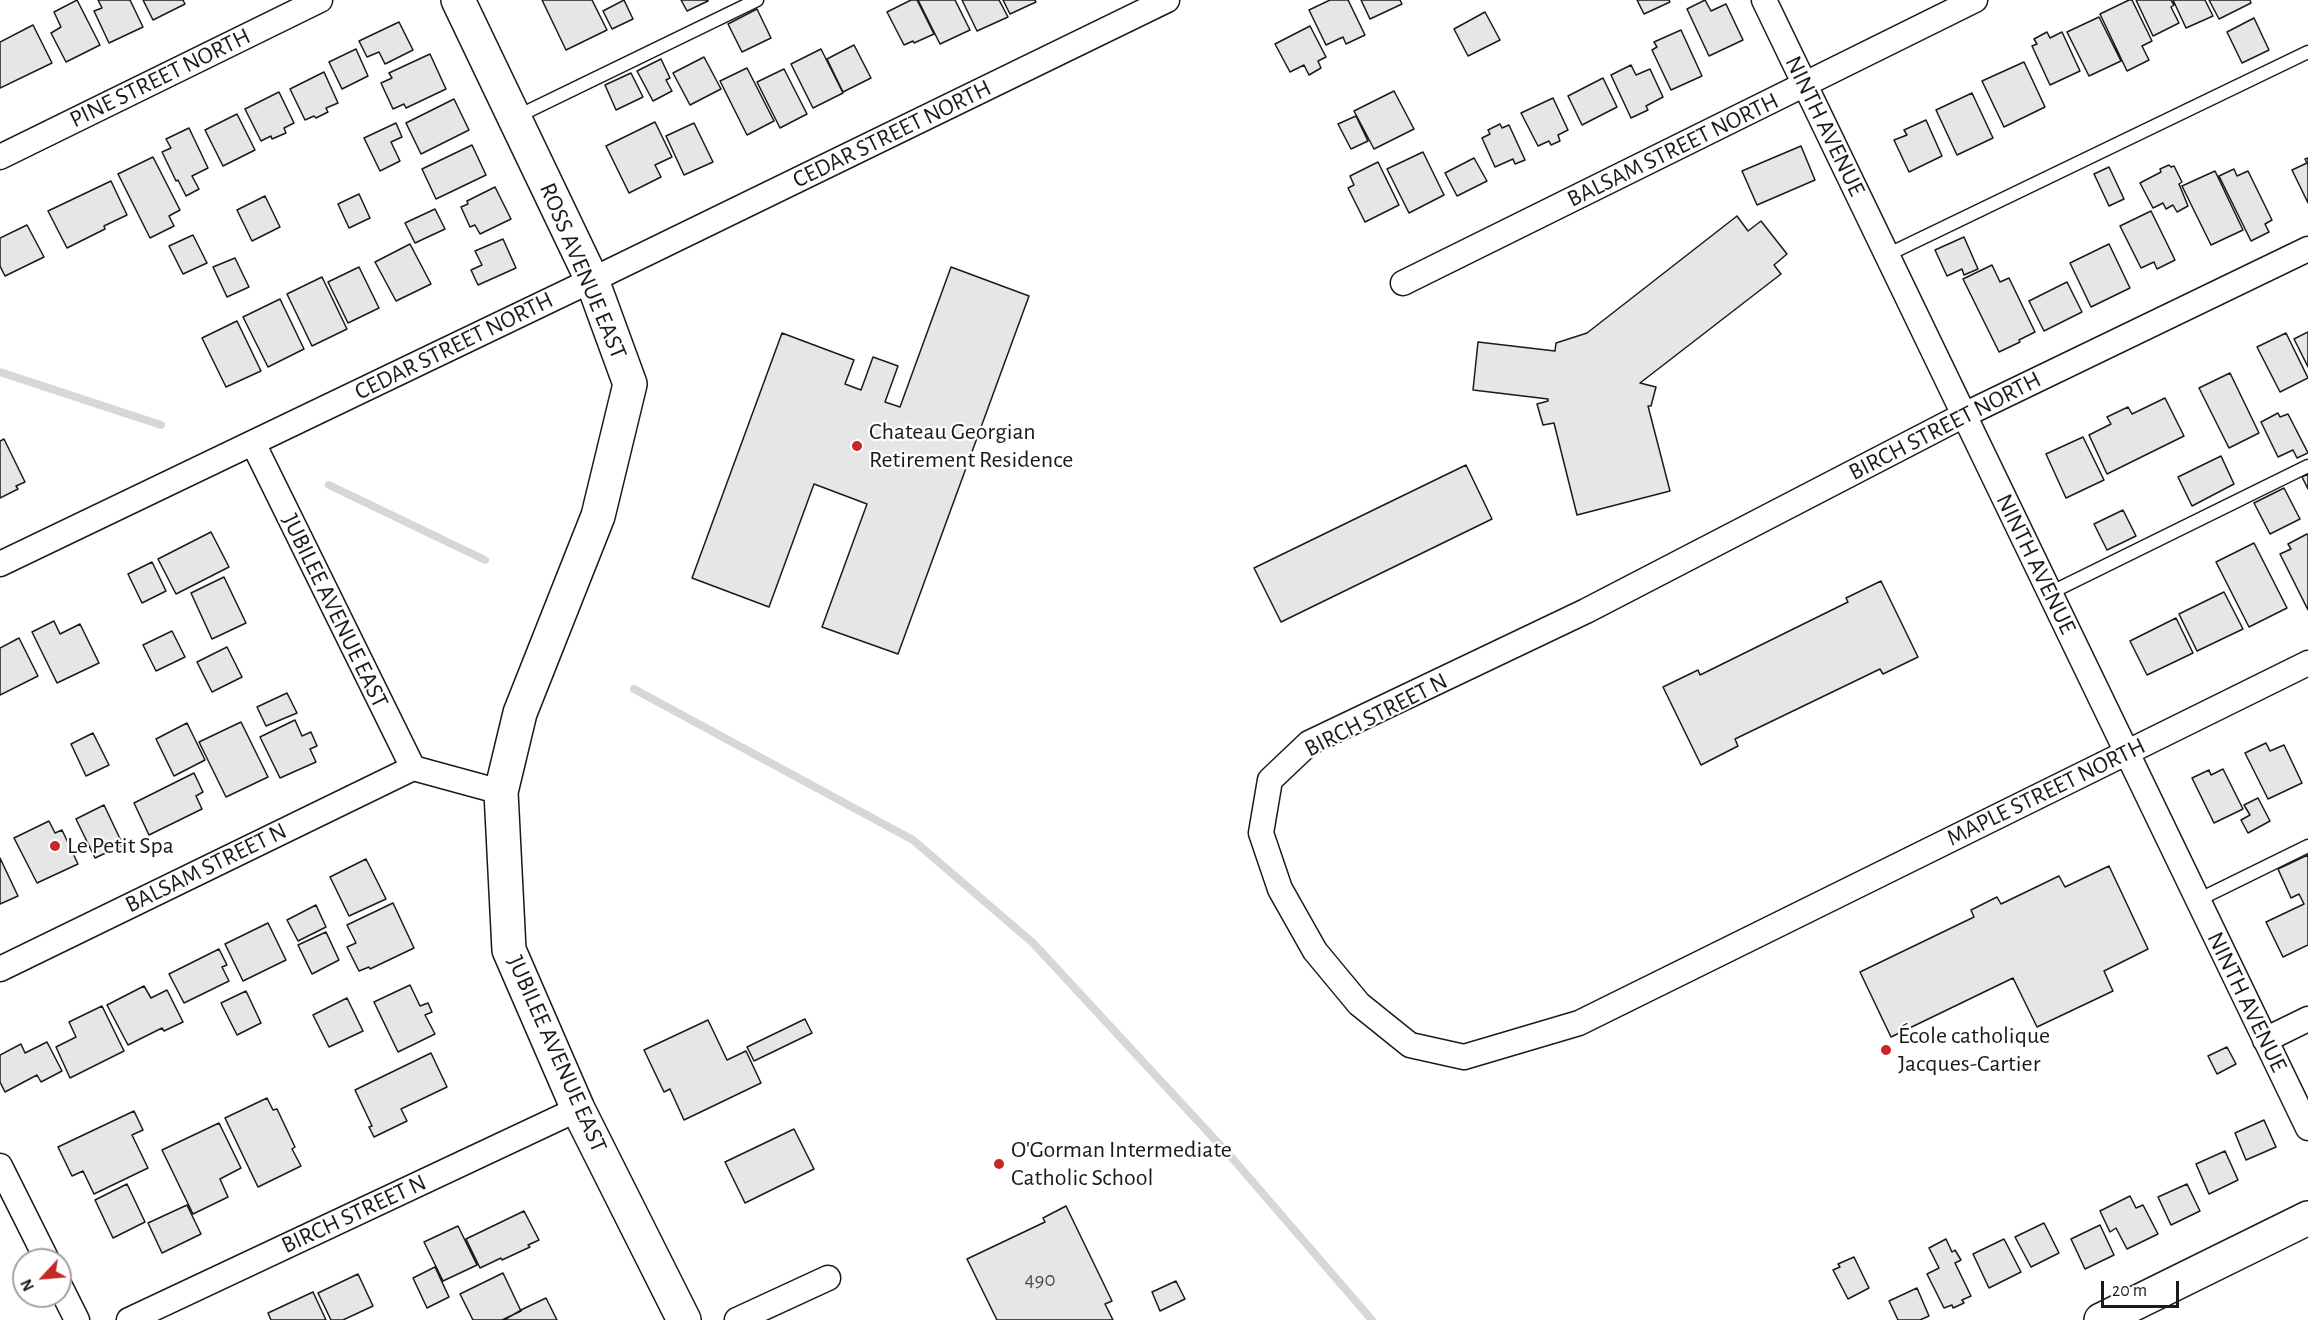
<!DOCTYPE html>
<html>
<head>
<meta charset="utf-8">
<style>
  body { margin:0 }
  #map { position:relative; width:2308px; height:1320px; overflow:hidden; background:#fff; font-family:"Alegreya Sans",sans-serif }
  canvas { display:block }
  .north { position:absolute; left:12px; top:1248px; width:60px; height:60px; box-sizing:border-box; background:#fff; border:2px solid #a3a3a3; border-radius:50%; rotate:244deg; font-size:16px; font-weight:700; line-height:24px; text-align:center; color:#1a1a1a }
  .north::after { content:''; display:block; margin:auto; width:21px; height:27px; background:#c62828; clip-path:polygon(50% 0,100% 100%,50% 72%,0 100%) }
  .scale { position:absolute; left:2101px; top:1281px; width:78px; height:27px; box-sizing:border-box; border:3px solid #1a1a1a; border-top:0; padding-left:8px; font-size:18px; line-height:21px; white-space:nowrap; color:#1a1a1a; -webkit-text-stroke:4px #fff; paint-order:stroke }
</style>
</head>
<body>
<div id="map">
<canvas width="2308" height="1320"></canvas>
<div class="north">N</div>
<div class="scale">20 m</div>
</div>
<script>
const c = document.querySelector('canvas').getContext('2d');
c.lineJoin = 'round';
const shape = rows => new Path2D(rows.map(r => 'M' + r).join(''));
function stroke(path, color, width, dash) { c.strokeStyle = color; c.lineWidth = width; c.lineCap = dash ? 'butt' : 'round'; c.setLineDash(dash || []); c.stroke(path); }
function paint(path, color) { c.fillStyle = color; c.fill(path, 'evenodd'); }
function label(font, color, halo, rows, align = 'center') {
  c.font = font + ' "Alegreya Sans",sans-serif'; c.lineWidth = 4.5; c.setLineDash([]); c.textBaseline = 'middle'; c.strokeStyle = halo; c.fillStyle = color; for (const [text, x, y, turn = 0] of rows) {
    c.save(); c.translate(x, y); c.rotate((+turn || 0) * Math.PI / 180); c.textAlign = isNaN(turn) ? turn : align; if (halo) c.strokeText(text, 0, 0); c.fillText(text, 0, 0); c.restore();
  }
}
stroke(shape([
  [0,372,161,425],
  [329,485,485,560],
  [634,689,913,840,1033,943,1233,1159,1372,1320]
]), '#d7d7d7', 8);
const building = shape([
  [77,0,100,45,66,62,51,33,61,27,54,12,77,0],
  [98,0,130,0,143,27,109,43,94,11,102,8,98,0],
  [143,0,183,0,185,4,153,20,143,0],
  [542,0,592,0,607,30,566,50,542,0],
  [624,0,633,19,612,29,603,11,624,0],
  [681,0,708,0,708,1,687,11,681,0],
  [911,0,917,0,934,34,914,43,913,41,904,45,887,12,911,0],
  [918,0,955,0,970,30,940,44,918,0],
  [962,0,999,0,1008,17,977,31,962,0],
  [1003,0,1035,0,1036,2,1010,14,1003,0],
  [1330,0,1348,0,1365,35,1346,44,1343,37,1326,45,1309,10,1330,0],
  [1361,0,1400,0,1402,4,1370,19,1361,0],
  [1637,0,1669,0,1670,2,1644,14,1637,0],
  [1705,0,1711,11,1726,4,1743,40,1709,56,1687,9,1705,0],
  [2129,0,2132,0,2152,41,2142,46,2149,60,2127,71,2100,14,2129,0],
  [2136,0,2171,0,2174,5,2171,7,2179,23,2153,36,2136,0],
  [2173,0,2205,0,2213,16,2186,28,2173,0],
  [2209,0,2250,0,2251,3,2219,19,2209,0],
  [757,9,771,38,742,52,728,24,757,9],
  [1485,12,1500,40,1468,56,1454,29,1485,12],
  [2099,17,2121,61,2089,76,2067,32,2099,17],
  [2254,18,2269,50,2242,63,2227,32,2254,18],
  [399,22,413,50,385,64,379,52,367,57,359,41,399,22],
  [33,25,52,63,0,88,0,42,33,25],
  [1310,26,1326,57,1318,61,1321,68,1309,75,1304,65,1290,72,1275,44,1310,26],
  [1681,30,1702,76,1671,90,1652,50,1657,47,1654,42,1681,30],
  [2047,32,2050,38,2062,32,2080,71,2050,85,2032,46,2037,44,2034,39,2047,32],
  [854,45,871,78,843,92,827,59,854,45],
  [356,49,368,76,342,89,329,62,356,49],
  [821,49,843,93,813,108,791,64,821,49],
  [430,54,446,89,406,108,404,104,393,109,381,83,392,78,389,73,430,54],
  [704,57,721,89,690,105,673,73,704,57],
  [661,59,670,78,666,80,672,91,653,101,637,71,661,59],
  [2024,62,2045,107,2004,127,1982,81,2024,62],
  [1631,65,1636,75,1650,69,1663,97,1646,106,1648,110,1631,118,1611,75,1631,65],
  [747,68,774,121,747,135,720,81,747,68],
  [784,69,807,114,780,128,757,82,784,69],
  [324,72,338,103,326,108,328,112,316,118,314,116,305,120,290,89,324,72],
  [631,73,643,97,616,110,605,85,631,73],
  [1603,78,1617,107,1582,125,1568,96,1603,78],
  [1394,91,1414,129,1374,149,1354,111,1394,91],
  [279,92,294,123,284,128,286,133,272,139,271,136,261,141,245,109,279,92],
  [1972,93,1993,138,1957,155,1936,110,1972,93],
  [1553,98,1568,130,1558,135,1560,141,1551,145,1549,141,1538,146,1521,113,1553,98],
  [454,99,469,130,421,154,406,123,454,99],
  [237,114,255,150,223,166,205,130,237,114],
  [1356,116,1368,141,1351,149,1338,124,1356,116],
  [1926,120,1942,156,1909,172,1894,140,1907,135,1904,130,1926,120],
  [655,122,672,157,655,165,661,177,629,193,606,146,655,122],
  [396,123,402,137,391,142,400,161,380,171,364,138,396,123],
  [694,123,713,162,684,175,666,136,694,123],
  [1500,124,1502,128,1509,125,1525,160,1515,164,1513,159,1495,167,1482,138,1490,134,1488,130,1500,124],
  [189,128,208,168,192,176,199,189,186,196,178,180,176,181,162,152,171,148,166,139,189,128],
  [472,145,486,175,436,199,422,169,472,145],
  [1801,146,1815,180,1757,205,1742,171,1801,146],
  [1423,152,1444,195,1409,213,1387,169,1423,152],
  [153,157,180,210,169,216,174,226,150,238,118,174,153,157],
  [1474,158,1487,181,1457,196,1445,173,1474,158],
  [2308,158,2308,203,2292,170,2307,163,2305,159,2308,158],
  [1378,162,1399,205,1365,222,1348,188,1354,185,1350,176,1378,162],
  [2169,165,2171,167,2174,166,2182,182,2179,184,2188,206,2177,212,2173,205,2166,209,2163,203,2153,208,2140,183,2161,172,2160,169,2169,165],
  [2109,167,2124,199,2109,206,2094,174,2109,167],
  [2234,169,2237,176,2248,171,2272,220,2265,224,2269,232,2251,241,2219,176,2234,169],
  [2215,171,2243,230,2211,245,2182,186,2215,171],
  [111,181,127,215,104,226,105,229,67,248,48,211,111,181],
  [495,187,511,219,480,234,475,225,470,227,461,207,468,204,467,201,495,187],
  [359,194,370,218,349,228,338,204,359,194],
  [265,196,280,227,252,241,237,210,265,196],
  [435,209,445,229,415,243,405,223,435,209],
  [2151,211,2175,260,2157,269,2154,262,2141,268,2120,226,2151,211],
  [1737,216,1748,231,1761,221,1787,254,1774,265,1781,274,1640,383,1656,387,1651,406,1648,406,1670,491,1577,515,1554,423,1543,425,1537,404,1548,401,1548,399,1473,390,1478,342,1555,351,1556,343,1587,333,1737,216],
  [27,225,44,257,5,276,0,266,0,238,27,225],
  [193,235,207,263,183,274,169,246,193,235],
  [1964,237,1978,269,1964,275,1962,269,1947,276,1935,250,1964,237],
  [503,239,516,268,478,285,471,270,482,265,475,251,503,239],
  [410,244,431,284,396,301,375,262,410,244],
  [2109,244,2130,288,2091,307,2070,263,2109,244],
  [235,258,249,287,227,297,213,267,235,258],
  [1992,265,2000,282,2009,278,2035,332,2019,340,2020,342,1999,352,1963,279,1992,265],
  [359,267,379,308,348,323,328,282,359,267],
  [951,267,1029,296,898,654,822,627,867,504,814,484,769,607,692,578,782,333,854,360,845,384,861,390,873,357,898,366,885,402,900,407,951,267],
  [322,277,347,329,312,346,287,294,322,277],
  [2067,282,2082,312,2044,331,2029,301,2067,282],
  [280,299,304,349,268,367,243,317,280,299],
  [237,321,261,371,226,387,202,338,237,321],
  [2308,332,2308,367,2294,339,2308,332],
  [2286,333,2308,378,2280,392,2257,347,2286,333],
  [2230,373,2259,433,2229,448,2199,388,2230,373],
  [2165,398,2184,436,2107,474,2089,435,2111,424,2107,417,2128,407,2132,414,2165,398],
  [2278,413,2280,417,2288,414,2308,453,2297,458,2293,450,2278,457,2261,422,2278,413],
  [2083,437,2104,480,2066,498,2046,454,2083,437],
  [4,439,25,482,16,486,18,489,0,498,0,441,4,439],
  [2221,456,2234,484,2192,506,2178,477,2221,456],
  [1466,465,1492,519,1281,622,1254,568,1466,465],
  [2308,474,2308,489,2302,477,2308,474],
  [2284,488,2300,519,2270,534,2254,503,2284,488],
  [2123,510,2136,536,2107,550,2094,524,2123,510],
  [211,532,229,567,176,594,158,559,211,532],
  [2307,534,2308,535,2308,610,2280,554,2291,549,2288,544,2307,534],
  [2254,543,2287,608,2249,627,2216,562,2254,543],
  [152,562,166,591,142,603,128,574,152,562],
  [224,577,246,623,212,639,191,593,224,577],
  [1881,581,1918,657,1883,674,1880,669,1735,739,1738,746,1701,765,1663,687,1698,670,1700,675,1848,602,1846,598,1881,581],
  [2224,592,2243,629,2197,651,2179,614,2224,592],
  [2176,618,2193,653,2147,675,2130,641,2176,618],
  [54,621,60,634,80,624,99,663,57,683,32,632,54,621],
  [172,631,185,657,156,671,143,645,172,631],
  [19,638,38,676,0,695,0,648,19,638],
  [227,647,242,677,212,692,197,662,227,647],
  [287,693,297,713,266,726,257,707,287,693],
  [295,720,302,736,311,732,317,746,310,749,316,762,280,778,260,737,295,720],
  [241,722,268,777,226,797,199,742,241,722],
  [187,723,205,760,174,776,156,739,187,723],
  [93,733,109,765,86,776,71,744,93,733],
  [2266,743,2270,751,2284,745,2302,783,2268,799,2245,753,2266,743],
  [2223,769,2243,809,2214,823,2192,778,2209,770,2211,775,2223,769],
  [194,773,203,792,196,796,202,809,149,835,134,803,194,773],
  [2258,798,2270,821,2248,833,2241,820,2250,815,2244,805,2258,798],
  [104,805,123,845,95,858,76,819,104,805],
  [49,821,55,833,62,830,78,864,37,883,14,838,49,821],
  [2308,855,2308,945,2283,957,2266,922,2304,904,2299,894,2291,898,2278,869,2308,855],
  [0,858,18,896,0,904,0,858],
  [366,859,386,899,349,916,330,877,366,859],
  [2109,866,2148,949,2104,971,2113,991,2037,1027,2013,978,1891,1037,1860,972,1974,917,1971,910,1997,897,2001,904,2059,876,2065,887,2109,866],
  [393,903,414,948,370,969,369,967,359,971,347,947,356,943,347,925,393,903],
  [316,905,326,927,298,941,287,920,316,905],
  [268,923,286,960,243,981,225,944,268,923],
  [326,932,339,960,312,974,298,945,326,932],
  [219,949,227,965,222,967,229,981,184,1003,169,974,219,949],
  [410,985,420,1006,428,1003,432,1012,425,1015,435,1034,398,1052,374,1002,410,985],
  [144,986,151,998,167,990,183,1022,164,1031,162,1028,128,1045,107,1005,144,986],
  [246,991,261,1023,237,1035,221,1003,246,991],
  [347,998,363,1031,329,1047,313,1015,347,998],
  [102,1006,124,1051,70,1078,56,1047,76,1037,69,1022,102,1006],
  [805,1019,812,1033,754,1061,747,1047,805,1019],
  [708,1020,727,1060,746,1051,761,1083,684,1120,670,1089,664,1092,644,1050,708,1020],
  [47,1042,62,1071,41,1082,37,1075,5,1092,0,1082,0,1055,21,1044,25,1053,47,1042],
  [2227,1047,2236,1064,2217,1074,2208,1056,2227,1047],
  [431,1053,447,1087,401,1109,407,1121,374,1137,369,1127,372,1126,355,1090,431,1053],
  [267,1098,273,1110,277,1109,295,1147,292,1149,301,1166,258,1187,225,1118,267,1098],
  [134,1111,143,1130,132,1135,148,1168,94,1194,83,1171,72,1176,58,1147,134,1111],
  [2264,1120,2276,1147,2246,1160,2235,1133,2264,1120],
  [219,1123,241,1168,220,1179,228,1197,193,1214,162,1150,219,1123],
  [794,1129,814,1169,745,1203,725,1162,794,1129],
  [2225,1151,2238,1180,2209,1194,2196,1164,2225,1151],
  [127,1184,145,1222,113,1238,95,1200,127,1184],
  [2187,1184,2200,1211,2171,1225,2158,1197,2187,1184],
  [2130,1196,2136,1208,2143,1205,2158,1234,2127,1249,2116,1228,2110,1232,2100,1211,2130,1196],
  [187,1205,201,1234,162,1253,148,1223,187,1205],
  [1066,1206,1112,1301,1105,1304,1113,1320,997,1320,967,1259,1045,1222,1043,1218,1066,1206],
  [524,1211,539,1240,528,1245,530,1247,502,1260,501,1258,480,1268,466,1239,524,1211],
  [2044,1223,2059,1253,2031,1267,2015,1237,2044,1223],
  [2100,1225,2114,1255,2085,1269,2071,1239,2100,1225],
  [458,1226,477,1265,443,1281,424,1242,458,1226],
  [1946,1239,1952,1252,1955,1250,1961,1260,1955,1263,1971,1296,1962,1300,1964,1303,1953,1308,1952,1305,1944,1308,1927,1274,1939,1268,1929,1248,1946,1239],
  [2004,1239,2021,1272,1989,1288,1973,1254,2004,1239],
  [1854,1257,1869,1288,1848,1299,1833,1270,1840,1267,1838,1264,1854,1257],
  [435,1267,449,1297,427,1308,413,1278,435,1267],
  [503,1273,521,1311,502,1320,473,1320,460,1294,503,1273],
  [358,1274,373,1306,343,1320,331,1320,318,1293,358,1274],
  [1176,1281,1185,1299,1160,1311,1152,1292,1176,1281],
  [1917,1288,1929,1316,1920,1320,1898,1320,1889,1301,1917,1288],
  [313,1292,326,1320,271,1320,268,1313,313,1292],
  [546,1298,557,1320,504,1320,523,1309,546,1298]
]);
paint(building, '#e6e6e6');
stroke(building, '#1a1a1a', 1.5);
const lane = shape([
  [516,117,757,0],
  [1887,255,2308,52],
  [2050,593,2308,466],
  [2198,900,2308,846]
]);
const street = shape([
  [1764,0,2308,1128],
  [0,157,320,0],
  [2308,249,1964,415,1586,611,1309,743,1270,780,1261,833,1280,889,1315,951,1359,1004,1410,1045,1464,1057,1579,1023,2308,663],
  [1403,283,1975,0],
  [253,443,413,768,501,792],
  [0,564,592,280,1167,0],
  [0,969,413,768],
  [2265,1040,2308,1019],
  [0,1166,47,1260],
  [60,1286,77,1320],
  [129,1320,578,1109],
  [737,1320,828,1278]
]);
const secondary = shape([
  [458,0,592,280,630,384,598,516,520,713,501,792,509,950,578,1109,684,1320],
  [2101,1320,2308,1218]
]);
stroke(lane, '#1a1a1a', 15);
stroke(street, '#1a1a1a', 27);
stroke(secondary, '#1a1a1a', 36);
stroke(lane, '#fff', 12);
stroke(street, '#fff', 24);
stroke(secondary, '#fff', 33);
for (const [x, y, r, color] of [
  [857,446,6,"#c62828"],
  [55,846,6,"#c62828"],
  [1886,1050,6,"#c62828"],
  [999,1164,6,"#c62828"]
]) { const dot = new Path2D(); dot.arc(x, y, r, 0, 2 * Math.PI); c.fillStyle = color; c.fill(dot); stroke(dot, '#fff', 2); }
label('21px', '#4d4d4d', null, [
  ["490",1040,1280]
]);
label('24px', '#1a1a1a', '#fff', [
  ["PINE STREET NORTH",160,78,-26],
  ["NINTH AVENUE",1825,126,64],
  ["CEDAR STREET NORTH",892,134,-26],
  ["BALSAM STREET NORTH",1673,150,-26],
  ["ROSS AVENUE EAST",583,271,67],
  ["CEDAR STREET NORTH",454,346,-26],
  ["BIRCH STREET NORTH",1945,426,-27],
  ["NINTH AVENUE",2036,564,64],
  ["JUBILEE AVENUE EAST",335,611,64],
  ["BIRCH STREET N",1376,715,-27],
  ["MAPLE STREET NORTH",2046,792,-26],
  ["BALSAM STREET N",206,868,-26],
  ["NINTH AVENUE",2247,1002,64],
  ["JUBILEE AVENUE EAST",557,1054,66],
  ["BIRCH STREET N",354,1214,-25]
]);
label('24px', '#1a1a1a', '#fff', [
  ["Chateau Georgian",869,432],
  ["Retirement Residence",869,460],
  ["Le Petit Spa",67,846],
  ["École catholique",1898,1036],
  ["Jacques-Cartier",1898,1064],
  ["O'Gorman Intermediate",1011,1150],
  ["Catholic School",1011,1178]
], 'left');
</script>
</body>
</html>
